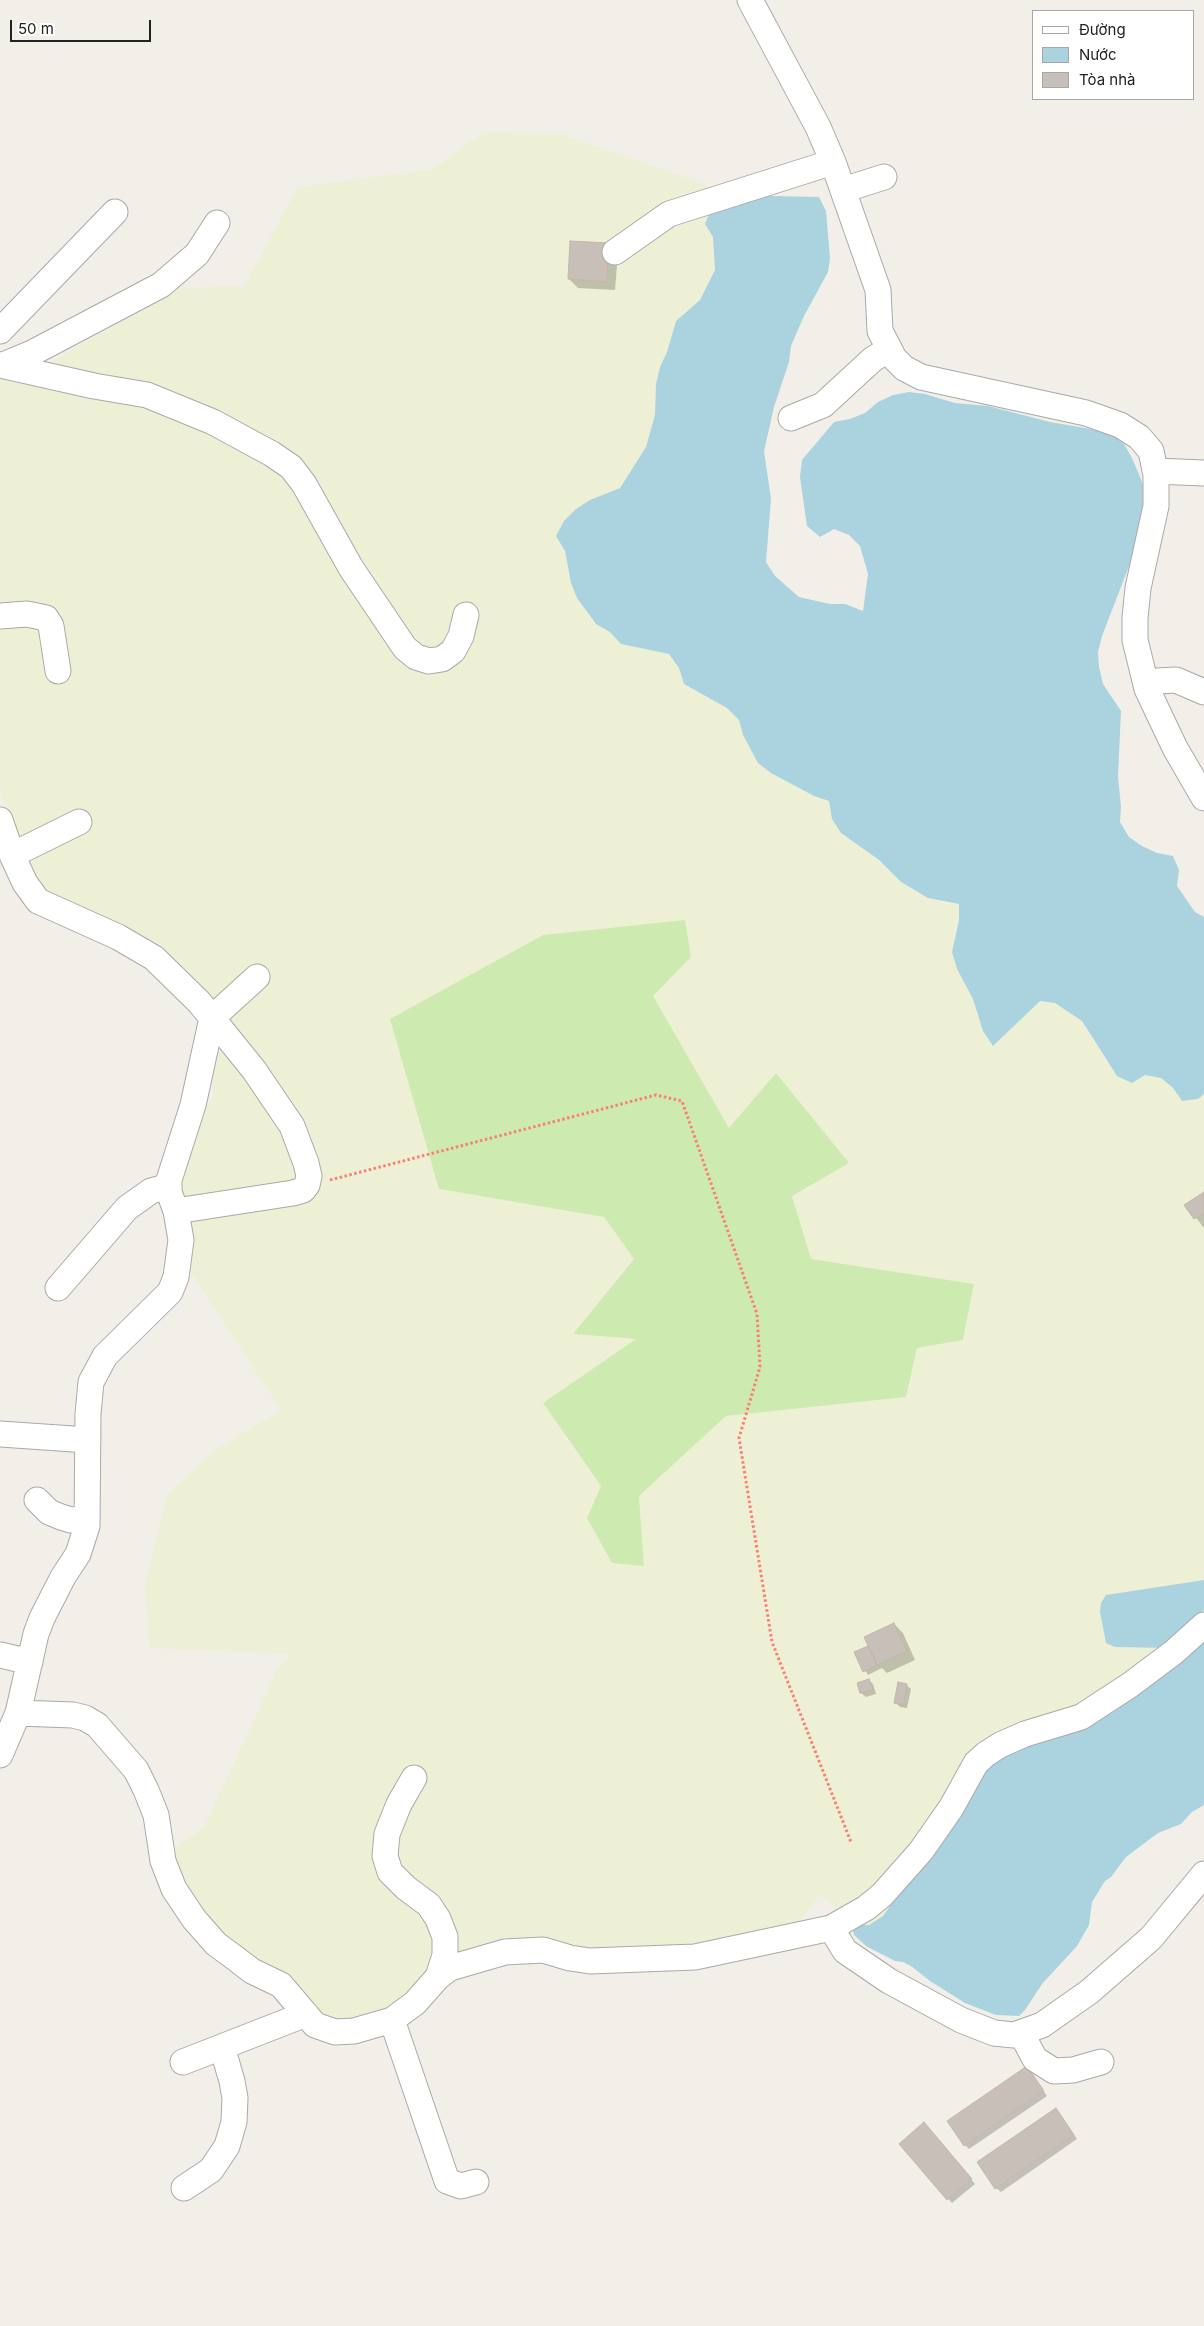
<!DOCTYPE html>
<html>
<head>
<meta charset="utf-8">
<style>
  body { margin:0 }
  #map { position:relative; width:1204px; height:2326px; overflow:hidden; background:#f2efe9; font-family:Inter,sans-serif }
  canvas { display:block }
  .legend { position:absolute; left:1032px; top:10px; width:162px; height:90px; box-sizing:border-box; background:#fff; border:1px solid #a7a7a7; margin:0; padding:6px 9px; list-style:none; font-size:15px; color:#222 }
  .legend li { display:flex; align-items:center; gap:10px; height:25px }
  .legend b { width:25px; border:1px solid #a7a7a7 }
  .scale { position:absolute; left:10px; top:20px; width:141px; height:22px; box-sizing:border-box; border:2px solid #222; border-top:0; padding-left:6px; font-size:15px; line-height:18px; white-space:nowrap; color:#222; -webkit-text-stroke:4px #fff; paint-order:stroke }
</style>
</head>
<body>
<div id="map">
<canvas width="1204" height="2326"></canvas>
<ul class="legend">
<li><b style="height:6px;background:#fff"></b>Đường</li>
<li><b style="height:14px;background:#aad3df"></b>Nước</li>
<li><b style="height:14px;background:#c7bfb8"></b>Tòa nhà</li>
</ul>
<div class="scale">50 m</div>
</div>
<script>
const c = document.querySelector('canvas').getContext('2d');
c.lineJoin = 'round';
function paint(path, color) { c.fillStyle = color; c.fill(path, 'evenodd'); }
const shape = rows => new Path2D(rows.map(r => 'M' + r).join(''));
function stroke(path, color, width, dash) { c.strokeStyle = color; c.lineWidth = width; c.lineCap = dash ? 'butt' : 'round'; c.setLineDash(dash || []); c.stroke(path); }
paint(shape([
  [484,132,559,133,715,188,723,197,705,224,713,237,715,270,700,300,676,321,667,352,660,367,656,384,655,415,646,447,620,488,590,500,565,550,571,583,586,612,596,624,610,632,621,644,669,654,679,668,684,684,727,708,739,720,743,735,758,763,771,773,814,796,829,801,832,819,901,882,915,891,943,903,959,904,959,920,954,936,957,969,973,999,983,1031,993,1046,1040,1001,1055,1003,1082,1021,1107,1063,1161,1078,1173,1088,1183,1101,1198,1099,1204,1094,1204,1580,1106,1595,1170,1648,1204,1610,1204,1631,1131,1700,1075,1725,896,1894,893,1902,883,1916,869,1925,852,1924,819,1894,798,1927,686,1949,512,1956,416,1992,398,2012,342,2029,225,1943,191,1902,169,1851,204,1827,278,1669,291,1654,149,1648,145,1585,168,1493,215,1450,281,1410,178,1253,173,1185,184,1140,214,1096,209,1071,211,1008,54,908,25,867,0,791,0,375,40,368,179,288,244,286,298,187,432,169],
  [691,957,652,996,729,1128,849,1163,792,1196,811,1260,974,1285,964,1340,917,1348,906,1397,726,1416,639,1496,644,1566,587,1518,601,1486,570,1444,544,1403,637,1339,573,1334,634,1259,604,1217,439,1189]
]), '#eef0d5');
paint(shape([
  [685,920,691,957,653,996,729,1128,776,1073,849,1163,792,1196,811,1259,974,1284,963,1340,917,1348,906,1397,726,1416,639,1496,644,1566,612,1563,587,1518,601,1486,543,1403,636,1339,573,1334,634,1259,604,1217,439,1189,390,1019,543,935]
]), '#cdebb0');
paint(shape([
  [738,193,771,196,819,197,826,211,830,258,828,272,804,316,791,346,789,362,774,407,764,451,771,499,766,562,775,576,799,597,830,604,845,604,863,611,868,574,860,546,849,535,834,529,820,537,807,526,800,477,802,460,834,422,850,419,865,413,878,402,893,395,909,392,925,394,955,403,988,406,1050,422,1096,430,1112,435,1124,444,1132,458,1143,484,1145,500,1131,561,1102,636,1098,652,1099,667,1103,684,1121,711,1118,776,1121,807,1120,822,1129,837,1142,846,1157,853,1173,856,1179,870,1177,886,1195,912,1204,917,1204,1094,1198,1099,1182,1101,1173,1088,1161,1078,1145,1075,1132,1083,1117,1076,1082,1021,1055,1003,1040,1001,993,1046,983,1031,973,999,957,969,952,952,959,920,959,904,928,898,901,882,879,860,841,833,832,819,829,801,814,796,771,773,758,763,743,735,739,720,727,708,684,684,679,668,669,654,621,644,610,632,596,624,577,598,571,583,565,551,556,536,564,521,576,509,590,500,620,488,646,447,655,415,656,384,660,367,667,352,676,321,700,300,715,270,713,237,705,224,711,209],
  [1204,1580,1204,1610,1170,1648,1115,1647,1106,1643,1100,1612,1101,1603,1106,1595],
  [1204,1631,1204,1805,1192,1812,1181,1824,1158,1833,1126,1857,1111,1877,1105,1881,1092,1902,1089,1925,1077,1946,1042,1984,1025,2010,1019,2016,996,2015,965,2003,930,1981,911,1966,903,1962,895,1961,866,1946,854,1935,852,1924,869,1925,883,1916,888,1909,896,1894,994,1757,1075,1725,1131,1700]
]), '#aad3df');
paint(shape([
  [618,253,615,290,578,288,569,279],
  [1204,1193,1204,1228,1186,1205],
  [894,1624,903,1633,915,1660,887,1673,882,1668,868,1675,855,1653,869,1647],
  [869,1680,873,1684,876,1694,866,1697,861,1693],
  [906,1685,911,1689,907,1708,900,1707,896,1703],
  [1031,2072,1047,2096,969,2149,965,2145],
  [1060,2114,1077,2139,1001,2192,996,2188],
  [928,2128,975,2184,952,2203,901,2144]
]), '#0003');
const building = shape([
  [570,241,609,243,607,282,568,279,570,241],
  [1204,1192,1204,1213,1194,1219,1184,1205,1204,1192],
  [894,1623,907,1651,877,1665,864,1637,894,1623],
  [868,1646,877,1665,863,1672,854,1652,868,1646],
  [869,1679,873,1690,860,1693,857,1683,869,1679],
  [898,1682,907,1684,904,1705,894,1703,898,1682],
  [1027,2066,1044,2091,964,2146,947,2121,1027,2066],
  [1056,2108,1074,2135,995,2189,977,2162,1056,2108],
  [924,2122,972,2179,947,2200,899,2144,924,2122]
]);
paint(building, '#c7bfb8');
stroke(building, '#c4b6ab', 1);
const minor = shape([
  [750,0,818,127,833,162,878,290,880,331,894,358,904,368,921,377,1086,413,1120,425,1139,437,1151,451,1156,475,1156,506,1138,588,1135,618,1135,640,1147,689,1175,748,1204,798],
  [843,190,884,177],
  [615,252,669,214,833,162],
  [0,331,115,212],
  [0,365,94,386,147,395,213,422,272,454,291,467,304,484,351,568,405,648,416,657,429,661,442,659,453,651,461,636,466,615],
  [3,365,32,353,161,285,197,254,217,223],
  [791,418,823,405,873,359,888,350],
  [1155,471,1204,473],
  [0,616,27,614,46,618,51,626,58,671],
  [1147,689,1157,681,1176,680,1204,692],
  [0,820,12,855,25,883,38,901,118,937,154,958,199,1002,212,1018,193,1105,169,1180,169,1192,176,1211,181,1240,176,1277,170,1292,105,1356,91,1382,88,1414,87,1526,78,1554,63,1577,42,1618,36,1634,18,1713,0,1755],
  [12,855,79,822],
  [176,1211,293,1193,303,1190,307,1185,309,1176,306,1163,292,1126,254,1070,212,1018,257,977],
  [58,1288,127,1208,151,1191,169,1186],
  [0,1434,88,1440],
  [37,1500,49,1512,61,1517,71,1520,87,1519],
  [0,1655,30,1662],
  [18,1713,73,1715,85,1718,97,1725,136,1770,146,1790,156,1815,163,1861,174,1889,194,1919,216,1944,235,1958,252,1971,281,1985,315,2025,335,2032,354,2031,392,2020,415,2003,438,1977,450,1968,505,1952,543,1950,570,1958,590,1961,695,1957,831,1928,866,1908,882,1895,921,1851,951,1808,976,1763,986,1754,1000,1745,1025,1734,1081,1717,1130,1685,1174,1652,1204,1625],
  [414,1778,399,1804,387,1834,385,1856,390,1872,406,1888,429,1905,438,1919,445,1937,445,1955,438,1977],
  [831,1928,845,1951,889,1981,961,2020,994,2033,1014,2035,1042,2025,1089,1992,1151,1938,1204,1874],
  [392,2020,447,2181,461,2186,476,2182],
  [1021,2033,1035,2059,1054,2071,1073,2070,1101,2062],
  [183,2062,306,2014],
  [184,2188,211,2170,227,2146,234,2122,235,2098,232,2081,222,2047]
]);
stroke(minor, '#a9a9a9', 27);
stroke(shape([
  [330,1180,656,1095,682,1101,757,1314,760,1367,739,1438,772,1642,851,1842]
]), '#fa8072', 3, [2.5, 2.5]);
stroke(minor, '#fff', 25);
</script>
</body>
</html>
